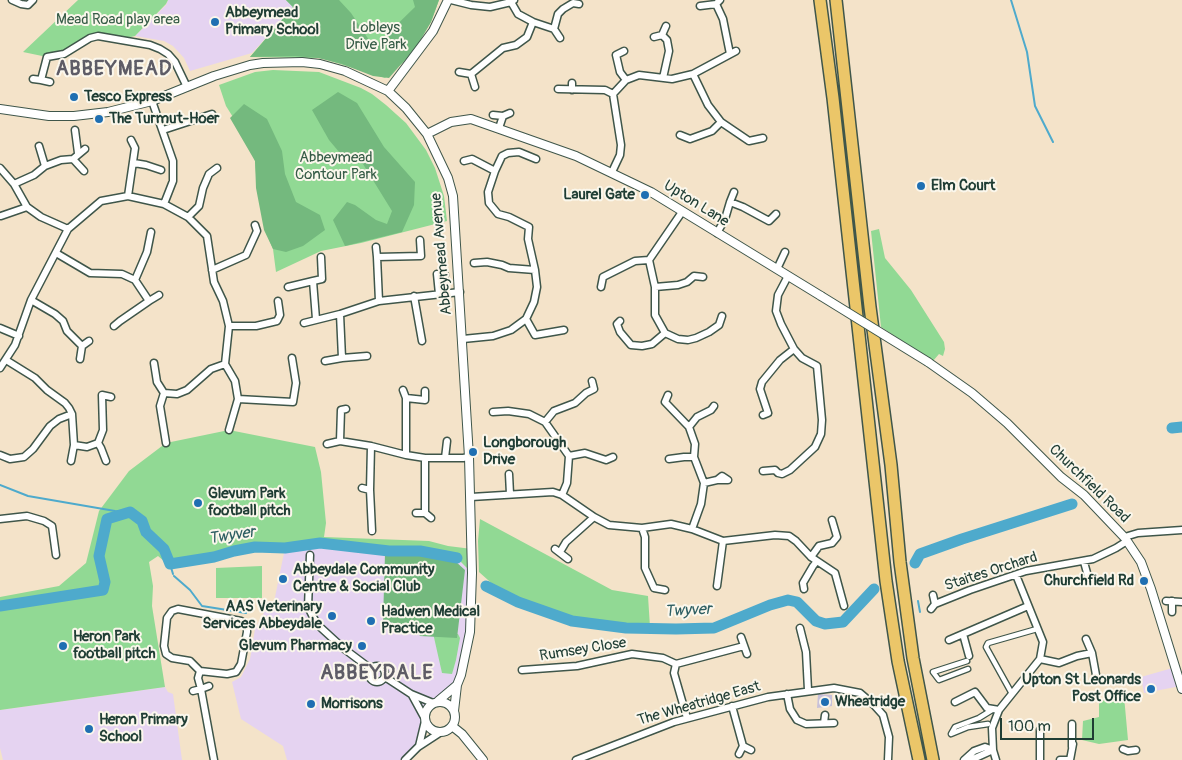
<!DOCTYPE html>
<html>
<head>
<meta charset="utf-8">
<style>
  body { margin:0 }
  #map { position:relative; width:1182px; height:760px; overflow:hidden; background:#f4e3c9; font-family:Pangolin,sans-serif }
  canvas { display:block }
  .scale { position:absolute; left:1000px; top:718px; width:94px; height:22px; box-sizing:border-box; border:2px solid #1f3d34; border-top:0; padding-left:6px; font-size:15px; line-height:18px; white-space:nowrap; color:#1f3d34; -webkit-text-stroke:4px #fbf7ec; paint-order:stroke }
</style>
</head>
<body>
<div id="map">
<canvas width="1182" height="760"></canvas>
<div class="scale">100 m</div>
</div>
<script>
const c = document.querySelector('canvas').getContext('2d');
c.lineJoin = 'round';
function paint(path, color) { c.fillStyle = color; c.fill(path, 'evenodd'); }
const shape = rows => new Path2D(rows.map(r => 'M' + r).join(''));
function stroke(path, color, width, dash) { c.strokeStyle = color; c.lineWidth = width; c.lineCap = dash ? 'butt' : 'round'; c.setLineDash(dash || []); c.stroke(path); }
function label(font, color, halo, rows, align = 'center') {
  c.font = font + ' Pangolin,sans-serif'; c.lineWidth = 4; c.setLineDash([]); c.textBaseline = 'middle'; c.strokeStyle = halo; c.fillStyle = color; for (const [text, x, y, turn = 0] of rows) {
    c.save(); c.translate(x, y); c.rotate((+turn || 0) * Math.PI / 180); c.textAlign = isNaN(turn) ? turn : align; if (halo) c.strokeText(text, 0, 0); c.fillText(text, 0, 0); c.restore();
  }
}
paint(shape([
  [168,0,286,0,294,7,252,53,190,71,184,58,173,46,164,41,135,36,166,5],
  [320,543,389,551,420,551,457,558,472,573,470,632,457,685,427,709,418,747,405,760,287,760,283,746,241,719,232,682,241,677,250,659,255,629,267,607,274,602,285,548],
  [1176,667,1181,686,1144,693,1141,677],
  [165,687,168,692,173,694,182,760,3,760,0,748,0,710]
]), '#e5d3f1');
paint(shape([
  [818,694,832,695,832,706,817,708]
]), '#c7c0d9');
paint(shape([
  [78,0,168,0,166,4,135,36,119,40,98,36,68,52,47,57,23,52],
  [286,0,439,0,431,22,407,59,385,78,321,58,250,57,293,7],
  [273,70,319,72,361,88,372,94,386,105,406,123,426,150,435,168,444,196,447,221,361,243,321,251,276,272,273,249,265,230,257,187,255,161,246,138,226,106,219,85,255,72],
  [879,229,885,258,911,290,944,342,945,349,943,356,939,354,933,361,881,327,871,231],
  [229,430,315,447,321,472,326,523,324,537,429,541,448,546,472,549,472,573,457,558,420,551,389,551,320,543,285,548,255,547,171,567,158,556,149,562,153,586,152,606,165,687,0,710,0,597,59,586,86,563,99,511,129,471,166,443],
  [480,519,612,590,648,596,650,627,625,629,571,622,516,605,479,572,478,541],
  [262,566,262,598,216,598,216,568],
  [433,633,458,634,460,638,456,660,452,674,442,673],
  [1124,696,1128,740,1099,744,1082,740,1083,721,1099,717,1099,703,1106,699]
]), '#91d994');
paint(shape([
  [286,0,339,0,351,13,371,43,378,43,415,7,413,0,439,0,431,22,417,46,389,78,373,76,342,64,318,58,295,56,250,57,293,7],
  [338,92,357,103,384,147,415,182,414,205,402,232,345,246,333,220,347,202,355,205,376,220,387,224,392,211,363,164,345,159,329,140,312,110],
  [244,104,267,119,282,151,285,174,296,202,320,215,325,230,303,246,286,252,273,249,264,230,256,188,255,161,230,118],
  [419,553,455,561,465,570,457,638,420,636,414,627,383,621,385,554]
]), '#74b97e');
stroke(shape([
  [1011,0,1027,52,1035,106,1053,142],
  [0,485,28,496,115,511,130,512],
  [170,564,173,574],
  [174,576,190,590,202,606,246,613],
  [918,601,920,612]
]), '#4eaacc', 2);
stroke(shape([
  [1172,428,1182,427],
  [915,563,920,554,962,539,1072,504],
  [486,586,518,602,572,621,626,628,676,629,714,628,770,605,788,600,797,602,816,621,825,624,843,622,874,589],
  [0,606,103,590,105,582,99,556,107,519,130,512,142,521,146,532,164,549,170,564,214,557,234,551,255,547,285,548,320,543,389,551,420,551,457,558]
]), '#4eaacc', 11);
const pedestrian = shape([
  [967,661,933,672,939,680,968,669],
  [1011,692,986,647,988,643,1037,629],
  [988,724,968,727,951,734,955,727,979,718,992,710]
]);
const minor = shape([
  [12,0,21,4,28,5,33,0],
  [451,0,471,5,490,7,511,2,514,0],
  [720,0,716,4,723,19,730,54],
  [511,2,518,14,533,22,554,29,560,38],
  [700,6,716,4],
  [554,29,558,14,563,9,573,3,579,4],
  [662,35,667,40,669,51,663,78],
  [654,37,662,35,666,26],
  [624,51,616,55,620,72,626,80],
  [459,72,471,74,503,48,516,45,527,37,533,22],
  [471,74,475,87],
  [693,74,708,105,721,122,749,141,763,138],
  [33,79,41,80,47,57,64,54,90,38,98,36,150,45,160,49,168,54,175,62,187,87],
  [41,80,50,82],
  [572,83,572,90],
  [558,89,605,90,613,94],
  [152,101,173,161,173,181,164,204],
  [493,115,503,116,499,128],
  [503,116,510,113],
  [75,130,78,153],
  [163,130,212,114],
  [680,135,690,139,712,131,721,122],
  [39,146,45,166],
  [73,159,84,171],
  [464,161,472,159,495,171],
  [134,163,146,165,161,170],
  [0,168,14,184],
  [612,172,620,155,621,145,613,94,626,80,639,75,672,79,693,74,736,51],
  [128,196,135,148,131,140],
  [730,202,734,192],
  [1,216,27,207],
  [188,217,199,206,203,188,209,174,217,168],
  [68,229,41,217,27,207,14,184,34,175,45,166,61,160,73,159,85,149],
  [717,233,725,219,730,202,743,207,769,221,776,214],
  [376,247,377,257],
  [56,253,90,273,122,274,135,280,149,301,120,321,114,326],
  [649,260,655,287,655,315,665,333,678,339,688,340,696,338,709,332,719,325,722,316],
  [474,263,487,262,502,265,509,268,535,270],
  [777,269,785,252],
  [212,270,246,255,257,231,255,225],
  [135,280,147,252,151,232],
  [288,287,313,281],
  [601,287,603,277,635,261,649,260,682,212],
  [655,287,678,285,687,282,694,276,703,277],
  [439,294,437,274,445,275],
  [414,296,422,341],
  [31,300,55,314,63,321,67,331,82,346,80,359],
  [149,301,159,295],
  [379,301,377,257,421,256,420,240],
  [316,319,313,281,322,279,321,257],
  [526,319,535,335,564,330],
  [620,321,617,324,620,332,631,345,642,346,652,344,665,333],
  [304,323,340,314,379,301,460,292],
  [229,326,256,326,277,321,280,315,278,301],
  [0,328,19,336],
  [463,339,493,336,511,330,526,319,534,302,537,287,535,270,528,239,529,227,509,217,498,214,489,203,488,192,495,171,502,156,508,153,519,152,536,159],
  [82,346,89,341],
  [342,358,367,356],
  [6,360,35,378,47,390,65,403,69,408,72,414,74,445,71,461],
  [325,361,342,358,340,314],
  [154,363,157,382,164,393],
  [0,368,15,345,31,300,68,229,101,201,128,196,164,204,188,217,207,236,214,282,223,301,229,326,225,364,235,381,238,399,229,430],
  [403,390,406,398],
  [668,395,665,402,689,427,695,444,694,457,704,483,701,504,692,529],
  [238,399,293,402,296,383,292,358],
  [493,412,508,411,529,414,545,422,569,456,567,483,562,495],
  [763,415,768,413,760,389,762,382,780,360,794,349],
  [545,422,554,411,575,403,586,393,594,389,592,381],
  [689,427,697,417,711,410,714,406],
  [340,441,341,410,346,409],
  [98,443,101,448,106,461],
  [166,443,160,406,164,393,177,394,187,390,211,369,225,364],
  [327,444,340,441,371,446,406,455,425,458,463,458,469,457],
  [74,445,87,447,98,443,103,430,102,395,111,397],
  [0,455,10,459,24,457,33,449,50,426,59,419,72,414],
  [406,455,406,398,425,400,425,391],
  [569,456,585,453,606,460,613,457],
  [425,458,425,513,431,518],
  [445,458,447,441],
  [669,459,684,457,694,457],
  [763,471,775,470,778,473,782,474,790,470,815,447,821,434,822,420,817,366,802,358,794,349,781,324,776,311,778,295,788,276],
  [509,474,510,494],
  [704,483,717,480,722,476,728,480,717,480],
  [362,488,370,490,371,446],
  [370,490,372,531],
  [471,497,553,492,562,495,594,517,609,525,642,528,671,524,692,529,723,541,775,535,789,536,796,541,811,557,835,573,844,606],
  [416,513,425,513],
  [0,519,27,516,44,521,52,526,56,555],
  [642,528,645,537,645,568,654,588,665,590],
  [555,549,568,559],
  [560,552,566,542,594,517],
  [310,555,308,607,313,617,319,626,343,648,371,669],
  [811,557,819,546,832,543,837,537,832,520],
  [1084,562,1089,580],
  [717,586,723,541],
  [804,589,803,583,813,566,817,561],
  [933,595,935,604],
  [1166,601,1182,602],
  [178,609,241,621,247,627,247,632,241,664,236,672,227,674,200,671,190,661,172,658,166,654,164,646,167,618,172,611,178,609],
  [931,609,935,604,970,590,1026,571,1093,559,1116,548,1127,541,1125,538,1128,536,1138,533,1182,530],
  [1172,612,1172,601],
  [800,628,806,652,808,690],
  [963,634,969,656],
  [741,637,747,654],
  [1086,639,1092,653],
  [949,640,1028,606],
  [1040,659,1059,663,1077,656,1092,653,1096,675],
  [676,664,674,673,687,718],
  '369 674a8 8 0 1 1 16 0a8 8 0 1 1-16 0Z',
  [522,670,577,666,632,654,663,658,676,664,744,646],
  [385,677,411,694,433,703],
  [209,686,201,689,214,760],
  [193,691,201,689,198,678,200,671],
  [787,694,790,709,797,720,806,724,834,723],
  [412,695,424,717],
  [955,702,975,692,987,708,999,710],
  [732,706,743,746,739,754],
  [824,723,825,715],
  [1072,724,1072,747],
  [1040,730,1040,760],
  [419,746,425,721],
  [743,746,751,750],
  [1123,749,1128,751,1136,750],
  [405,760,418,747,441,732],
  [576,760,674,722,768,697,834,688,860,693,874,705,883,715,889,737,888,760],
  [964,760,974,751,985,747,993,750],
  [971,760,993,750],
  [996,760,993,750,992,728,999,710,1040,659,1043,642,1016,575],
  [1060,760,1070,760],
  [1070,760,1073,744]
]);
const tertiary = shape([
  [388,91,433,31,448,0],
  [0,109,49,116,74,116,108,112,152,101,214,76,250,65,263,63,302,62,320,64,345,71,388,91,406,108,427,134,448,178,453,196,469,457,472,573,470,632,461,675,457,685,454,711],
  [427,134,451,122,471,119,576,156,651,192,821,296],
  [928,362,972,393,1007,423,1061,477,1084,495,1125,538],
  [1127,541,1141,562,1151,589,1182,689],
  [438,701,457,685],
  '425 717a15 15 0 1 1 30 0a15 15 0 1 1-30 0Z',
  [452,726,462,734,483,760]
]);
const motorway = shape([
  [820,0,833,98,886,581,898,661,919,760],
  [836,0,870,307,891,465,900,562,913,658,933,760]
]);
stroke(pedestrian, '#3f564a', 7);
stroke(minor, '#3f564a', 9);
stroke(tertiary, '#3f564a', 10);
stroke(motorway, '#3f564a', 14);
stroke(pedestrian, '#fff', 4.5);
stroke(minor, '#fff', 6);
stroke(tertiary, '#fff', 8);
stroke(motorway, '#ebc669', 11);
const tertiaryBridge = shape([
  [821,296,928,362]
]);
stroke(tertiaryBridge, '#3f564a', 10, []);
stroke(tertiaryBridge, '#fff', 8);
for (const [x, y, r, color] of [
  [215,22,5,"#1f6fb2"],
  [74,97,5,"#1f6fb2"],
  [99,119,5,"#1f6fb2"],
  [921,186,5,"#1f6fb2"],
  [645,195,5,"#1f6fb2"],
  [473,452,5,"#1f6fb2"],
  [198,503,5,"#1f6fb2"],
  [283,579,5,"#1f6fb2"],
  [1144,581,5,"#1f6fb2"],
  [332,616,5,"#1f6fb2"],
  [371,621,5,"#1f6fb2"],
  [63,646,5,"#1f6fb2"],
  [362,646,5,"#1f6fb2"],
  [1151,689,5,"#1f6fb2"],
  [825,702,5,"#1f6fb2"],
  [311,704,5,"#1f6fb2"],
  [89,729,5,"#1f6fb2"]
]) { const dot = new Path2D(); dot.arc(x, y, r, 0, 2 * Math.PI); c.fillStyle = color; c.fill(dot); stroke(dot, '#fbf7ec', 2); }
label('bold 15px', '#1f3d34', '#fbf7ec', [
  ["Abbeymead",225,13],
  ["Primary School",225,30],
  ["Tesco Express",84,97],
  ["The Turmut-Hoer",109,119],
  ["Elm Court",931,186],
  ["Laurel Gate",635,195,"right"],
  ["Longborough",483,443],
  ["Drive",483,460],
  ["Glevum Park",208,494],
  ["football pitch",208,511],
  ["Abbeydale Community",293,570],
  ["Centre & Social Club",293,587],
  ["Churchfield Rd",1134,581,"right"],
  ["AAS Veterinary",322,607,"right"],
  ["Services Abbeydale",322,624,"right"],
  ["Hadwen Medical",381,612],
  ["Practice",381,629],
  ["Heron Park",73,637],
  ["football pitch",73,654],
  ["Glevum Pharmacy",352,646,"right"],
  ["Upton St Leonards",1141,680,"right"],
  ["Post Office",1141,697,"right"],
  ["Wheatridge",835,702],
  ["Morrisons",321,704],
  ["Heron Primary",99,720],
  ["School",99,737]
], 'left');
label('15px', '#365c47', '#fbf7ec', [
  ["Mead Road play area",118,20],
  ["Lobleys",376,28],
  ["Drive Park",376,45],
  ["Abbeymead",336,158],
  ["Contour Park",336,175]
]);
label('15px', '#1f3d34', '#fbf7ec', [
  ["Upton Lane",696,204,32],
  ["Abbeymead Avenue",442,254,-95],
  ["Churchfield Road",1089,484,44],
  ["Staites Orchard",991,572,-18],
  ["Rumsey Close",583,650,-9],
  ["The Wheatridge East",699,704,-16]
]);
label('italic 16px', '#2d5e62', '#fbf7ec', [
  ["Twyver",232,536,-9],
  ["Twyver",688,611,-3]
]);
c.letterSpacing = '1px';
label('bold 20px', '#5e5c66', '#fbf7ec', [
  ["ABBEYMEAD",114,70],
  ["ABBEYDALE",377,674]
]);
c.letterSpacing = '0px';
</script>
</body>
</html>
